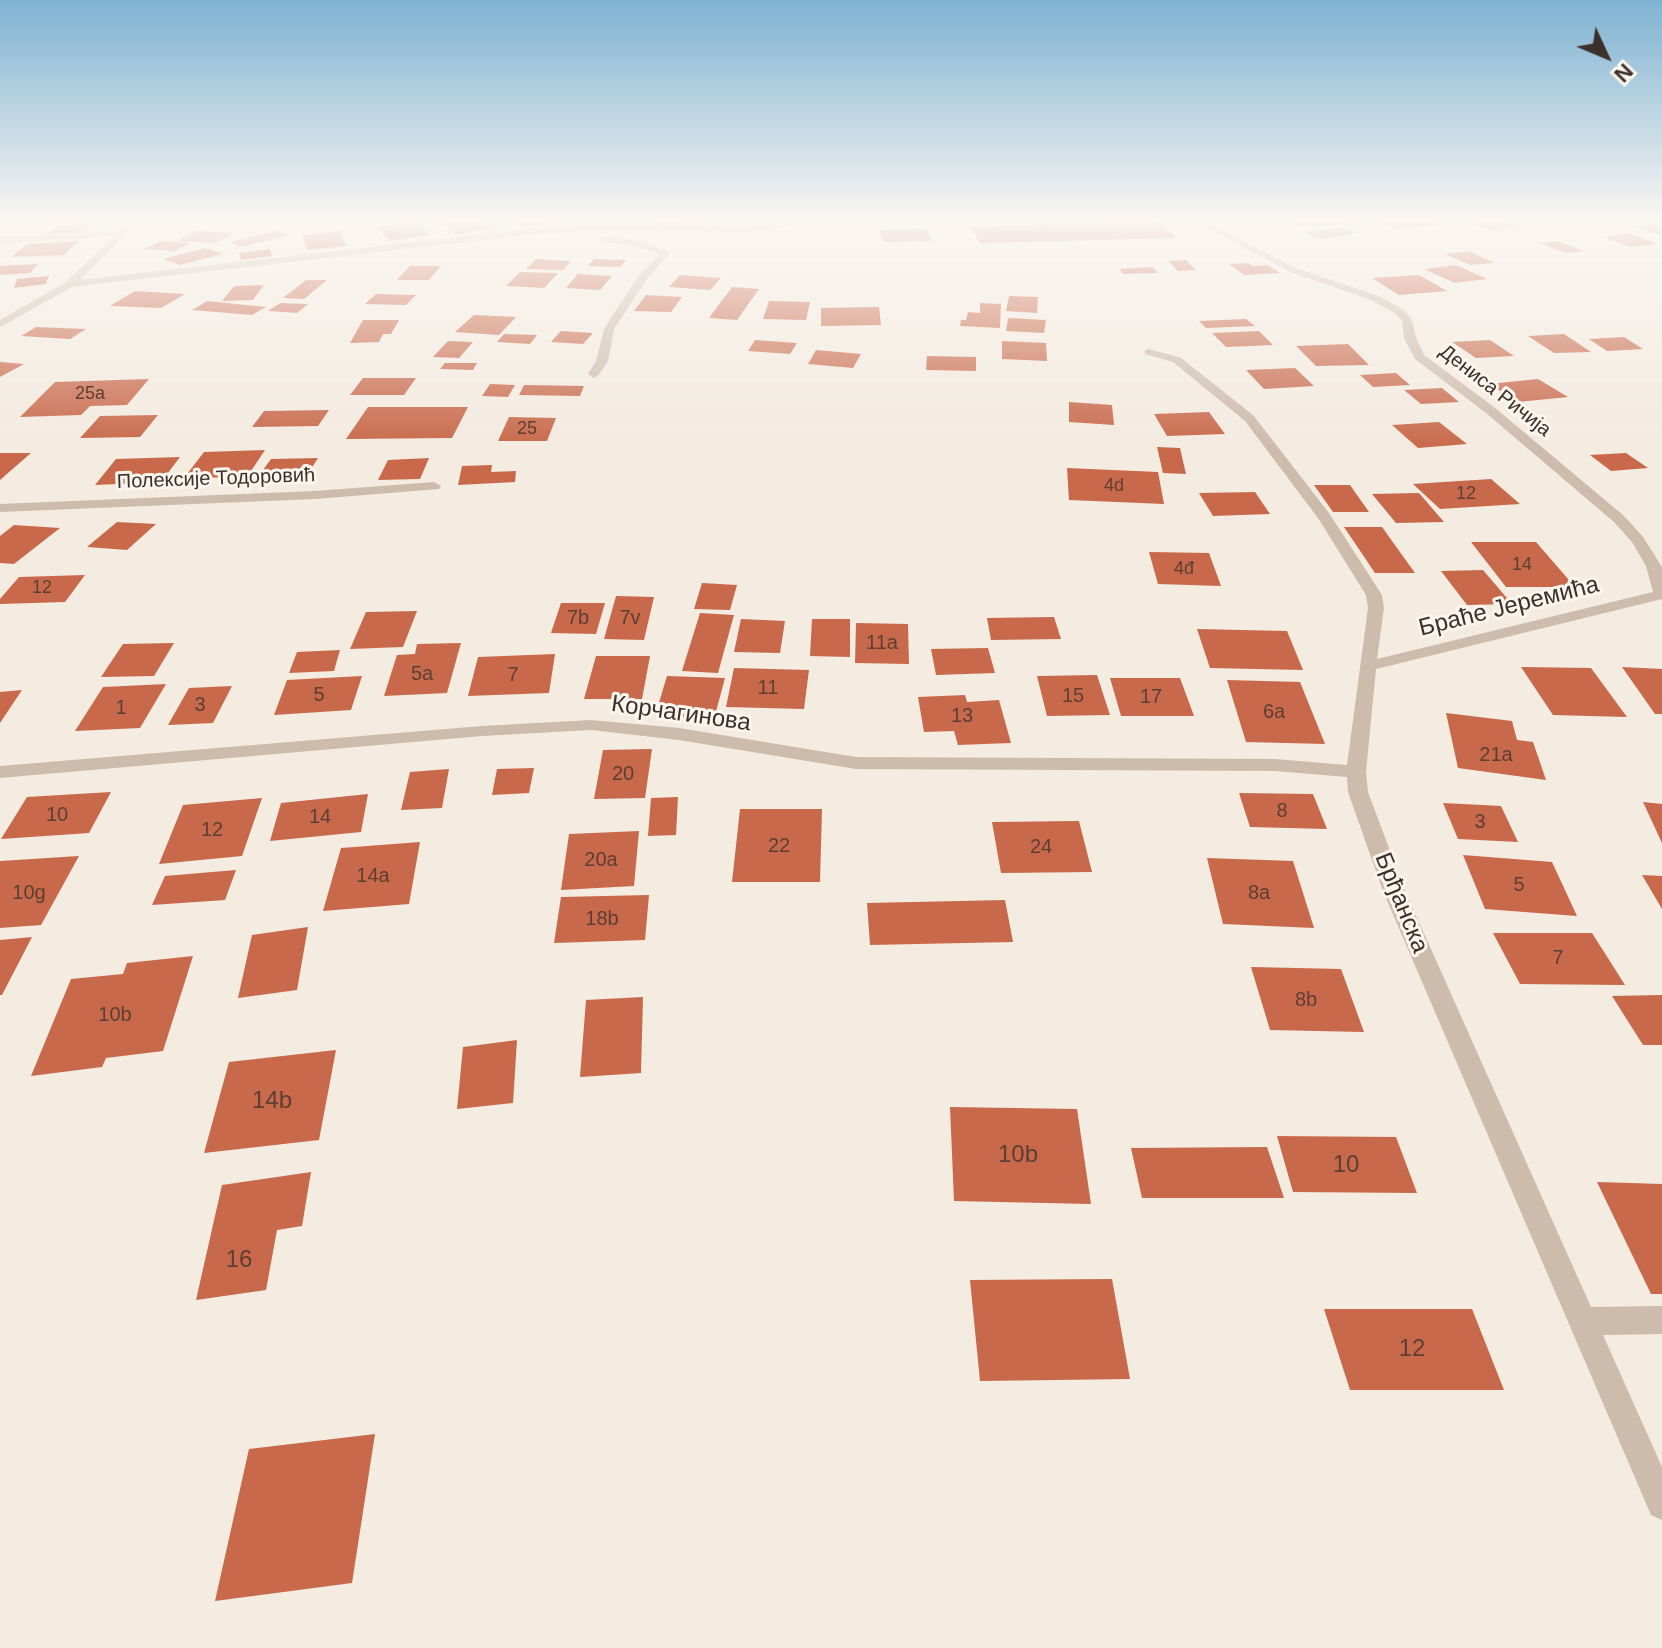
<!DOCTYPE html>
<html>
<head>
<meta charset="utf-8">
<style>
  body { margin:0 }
  #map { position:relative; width:1662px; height:1648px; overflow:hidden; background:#f4ebe1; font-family:Arial,sans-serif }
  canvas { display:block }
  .north { position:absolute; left:1566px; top:16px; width:80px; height:80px; -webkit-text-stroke:6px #fbf5ee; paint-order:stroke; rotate:134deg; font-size:22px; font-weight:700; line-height:32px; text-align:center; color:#3b302b }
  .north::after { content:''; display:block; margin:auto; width:28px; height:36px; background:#3b302b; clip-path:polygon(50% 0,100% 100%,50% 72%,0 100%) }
</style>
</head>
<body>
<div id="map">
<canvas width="1662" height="1648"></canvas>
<div class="north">N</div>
</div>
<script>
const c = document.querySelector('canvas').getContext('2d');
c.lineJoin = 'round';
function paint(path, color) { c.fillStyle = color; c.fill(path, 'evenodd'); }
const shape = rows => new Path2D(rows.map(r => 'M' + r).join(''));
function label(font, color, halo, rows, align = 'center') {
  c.font = font + ' Arial,sans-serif'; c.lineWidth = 6; c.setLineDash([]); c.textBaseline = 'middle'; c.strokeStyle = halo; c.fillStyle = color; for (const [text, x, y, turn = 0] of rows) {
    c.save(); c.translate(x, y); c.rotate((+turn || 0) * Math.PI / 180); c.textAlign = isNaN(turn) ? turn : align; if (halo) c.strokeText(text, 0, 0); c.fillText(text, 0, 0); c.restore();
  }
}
paint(shape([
  [59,218,97,218,91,223,51,224],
  [434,218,476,218,497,227,456,235],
  [518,218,557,218,559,223,521,226],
  [661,218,704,218,699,223,653,225],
  [1302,218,1352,218,1361,223,1295,227,1287,221,1306,220],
  [1396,218,1421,218,1441,225,1398,230,1374,220],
  [1499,218,1524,228,1491,231,1465,220],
  [417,221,431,235,390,241,377,227],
  [1159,221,1176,238,980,243,970,227],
  [1660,223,1662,236,1636,227],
  [93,224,84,233,48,234,57,226],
  [1341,227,1357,233,1319,239,1304,233],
  [926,228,933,241,884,242,878,230],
  [195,231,234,233,216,243,177,241],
  [277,231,289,235,241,247,230,242],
  [340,231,346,246,307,250,302,235],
  [1629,233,1657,244,1631,247,1603,237],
  [78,241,64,255,12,257,27,244],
  [160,241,190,243,175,251,144,249],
  [1558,241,1583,251,1565,253,1540,243],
  [206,248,223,254,180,265,163,259],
  [270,249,272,256,241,260,239,253],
  [1469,251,1494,263,1470,265,1445,254],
  [536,259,571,261,563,270,526,269],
  [594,259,626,260,620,267,588,266],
  [1186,260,1196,270,1178,271,1168,261],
  [1249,263,1253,266,1267,265,1280,273,1244,275,1229,264],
  [38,264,30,273,0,275,0,266],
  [1456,265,1487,279,1455,283,1424,269],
  [410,266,441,266,429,280,397,280],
  [1153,267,1158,273,1123,274,1119,269],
  [520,272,558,273,544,288,506,286],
  [578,274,612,276,600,290,566,288],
  [680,275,721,278,710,290,669,287],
  [1419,275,1447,291,1399,295,1372,278],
  [49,276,46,284,14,288,17,279],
  [306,280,327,280,304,299,283,298],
  [264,285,253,300,222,301,234,286],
  [732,287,759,289,737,320,709,318],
  [135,291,185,294,161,308,110,306],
  [376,294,416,295,406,305,365,304],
  [646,295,682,297,671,312,634,311],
  [1009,296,1038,297,1037,313,1006,311],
  [207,301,266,307,252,315,192,310],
  [769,301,810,302,806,320,763,319],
  [280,303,308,304,297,313,268,311],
  [980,303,1001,304,1000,328,960,326,961,320,966,320,968,312,980,313],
  [879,307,881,325,821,326,821,308],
  [474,315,516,317,499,335,455,332],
  [1008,318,1046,320,1044,333,1006,331],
  [1246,319,1255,326,1206,328,1199,321],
  [363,320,399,320,391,334,383,334,379,342,350,343],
  [36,327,86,329,70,339,21,336],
  [561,331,593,333,583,344,551,342],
  [1259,331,1273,345,1226,347,1212,333],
  [504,334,537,335,530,344,497,342],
  [1564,334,1591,352,1554,353,1528,336],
  [1624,337,1643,349,1607,351,1589,339],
  [755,340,797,343,790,354,748,351],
  [1490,340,1514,356,1476,358,1452,342],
  [448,341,473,342,459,358,433,357],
  [1002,341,1046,343,1047,361,1002,359],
  [1348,344,1369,365,1316,366,1296,346],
  [816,350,861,354,853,368,808,364],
  [927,356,976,357,976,371,926,370],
  [0,362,24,364,0,377],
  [445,363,477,363,473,370,440,369],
  [1295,368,1314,386,1264,389,1246,370],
  [1396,373,1410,385,1373,387,1360,375],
  [363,378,416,378,404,395,350,395],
  [149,379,127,405,90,406,81,415,20,417,55,382],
  [1538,379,1568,397,1518,402,1489,384],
  [490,384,515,385,508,397,482,396],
  [524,385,584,386,580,396,519,395],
  [1442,388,1459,402,1421,404,1404,390],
  [1069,402,1112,405,1114,425,1069,422],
  [368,407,468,407,452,438,346,439],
  [329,410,318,426,252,427,264,411],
  [1209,412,1225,434,1167,436,1154,414],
  [158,415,140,437,80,438,100,416],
  [509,417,556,418,547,441,498,441],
  [1439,422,1467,444,1418,448,1392,425],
  [1157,447,1180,448,1186,474,1163,473],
  [265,450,247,477,184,478,204,452],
  [0,453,31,453,0,480],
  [1626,453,1648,468,1611,471,1590,455],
  [180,457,161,482,95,485,116,459],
  [318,458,302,483,253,484,271,459],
  [429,458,420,479,378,480,388,460],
  [492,465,491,472,516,471,515,482,458,485,462,466],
  [1067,468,1158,472,1164,504,1069,500],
  [1491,479,1520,504,1440,509,1413,484],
  [1314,485,1350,485,1369,512,1333,512],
  [1255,492,1270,514,1213,516,1199,493],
  [1419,493,1444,522,1396,523,1372,494],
  [117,522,156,524,127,550,87,547],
  [14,525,60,528,14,564,0,563,0,536],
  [1344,527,1382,527,1415,573,1375,573],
  [1471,542,1536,542,1575,587,1506,587],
  [1149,552,1209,553,1221,586,1158,584],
  [1483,570,1512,604,1467,605,1441,571],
  [85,575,65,602,0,604,0,599,19,577],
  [702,583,737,585,730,610,694,609],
  [616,596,654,597,644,640,604,639],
  [561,603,605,603,596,634,551,633],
  [417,611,403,647,350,649,366,612],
  [700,613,734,615,718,673,682,671],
  [1054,617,1061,639,991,640,987,618],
  [741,619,785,621,780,653,734,652],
  [812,619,850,619,850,657,810,656],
  [856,623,908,624,909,664,855,663],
  [1197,629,1287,631,1303,670,1210,668],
  [174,643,154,676,101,677,123,644],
  [461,643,447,693,384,696,397,655,415,654,417,644],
  [988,648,995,673,936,675,931,649],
  [340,650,334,671,289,673,297,652],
  [555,654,549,693,468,696,478,657],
  [596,656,650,656,642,699,584,699],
  [1521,667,1591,668,1627,717,1553,715],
  [1622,667,1662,669,1662,714,1655,714],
  [734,668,809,670,804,709,726,707],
  [1097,675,1110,715,1047,716,1037,676],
  [362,676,351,710,274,715,287,680],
  [667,676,725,678,714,719,655,716],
  [1110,678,1180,678,1194,716,1121,716],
  [1227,680,1300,682,1325,744,1246,742],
  [166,684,140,728,75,731,103,687],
  [232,686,213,723,168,725,189,688],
  [22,690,0,723,0,692],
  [965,695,967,702,999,700,1011,743,958,745,954,731,924,732,918,697],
  [1446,713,1512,721,1517,740,1533,742,1546,780,1458,768],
  [652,749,645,798,594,799,603,750],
  [534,768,529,793,492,795,497,769],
  [449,769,442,808,401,810,410,772],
  [111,792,89,833,1,839,27,797],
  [1239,793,1313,794,1327,829,1250,827],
  [368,794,361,832,270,841,281,803],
  [678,797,676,835,648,836,651,798],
  [262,798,242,856,159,864,183,805],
  [1643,802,1662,804,1662,843],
  [1443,803,1501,806,1518,842,1458,839],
  [740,809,822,809,820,882,732,882],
  [1079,821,1092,872,1001,873,992,822],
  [639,831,634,886,561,890,569,834],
  [420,842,409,904,323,911,341,848],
  [1463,855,1552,862,1577,916,1485,909],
  [79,856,41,925,0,928,0,861],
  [1207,858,1293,861,1314,928,1223,924],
  [236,870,225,900,152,905,165,876],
  [1642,875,1662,876,1662,909],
  [649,895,645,940,554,943,561,897],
  [1005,900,1013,942,870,945,867,903],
  [308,927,297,990,238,998,252,935],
  [1493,933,1592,933,1625,985,1520,984],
  [32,937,2,995,0,995,0,940],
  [193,956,163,1051,106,1058,102,1067,31,1076,71,979,123,974,127,963],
  [1251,967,1341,969,1364,1032,1270,1030],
  [1662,995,1662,1045,1643,1045,1612,996],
  [643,997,641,1073,580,1077,586,1000],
  [517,1040,513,1103,457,1109,463,1047],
  [336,1050,319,1140,204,1153,229,1062],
  [950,1107,1077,1109,1091,1204,954,1201],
  [1277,1136,1396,1137,1417,1193,1293,1192],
  [1267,1147,1284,1198,1142,1198,1131,1148],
  [311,1172,302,1226,277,1230,266,1290,196,1300,222,1185],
  [1597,1182,1662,1184,1662,1294,1651,1294],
  [1112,1279,1130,1379,980,1381,970,1280],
  [1324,1309,1472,1309,1504,1390,1350,1390],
  [375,1434,352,1583,215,1601,249,1449]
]), '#c8694b');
paint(shape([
  [827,218,850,218,753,232,585,231,529,235,70,287,65,284,70,281,529,229,585,225,753,226,827,218],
  [1188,218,1198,218,1296,268,1379,296,1404,310,1412,320,1416,338,1424,355,1494,407,1624,516,1643,537,1662,567,1662,599,1376,669,1366,772,1368,792,1405,891,1591,1307,1662,1306,1662,1334,1603,1335,1662,1467,1662,1520,1651,1515,1383,891,1348,792,1347,777,1275,771,856,769,679,740,591,730,482,736,0,778,0,766,482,726,591,720,679,728,856,757,1275,759,1347,765,1368,608,1366,595,1318,518,1245,421,1173,362,1145,354,1145,350,1149,349,1181,358,1253,415,1329,513,1382,595,1384,608,1377,659,1653,592,1646,566,1632,542,1614,522,1486,413,1415,359,1404,338,1402,321,1396,314,1371,300,1290,272,1188,218],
  [125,231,122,236,0,243,0,237,125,231],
  [602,236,642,241,670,253,645,282,614,329,608,361,598,376,594,378,588,374,596,361,604,329,637,278,659,254,640,247,599,241,602,236],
  [434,482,441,486,439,489,315,499,0,512,0,504,315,491,434,482]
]), '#cdbbac');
paint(shape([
  [133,218,142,218,74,286,0,327,0,320,66,282,133,218]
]), '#cdbbac');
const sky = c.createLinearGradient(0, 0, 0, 448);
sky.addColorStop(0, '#7eb2d2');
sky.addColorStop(0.49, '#faf6f2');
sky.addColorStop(1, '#faf6f200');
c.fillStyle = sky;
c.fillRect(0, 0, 1662, 448);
label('18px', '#5e3e33', null, [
  ["25a",90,394],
  ["25",527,429],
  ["4d",1114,486],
  ["12",1466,494],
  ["14",1522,565],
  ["4đ",1184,569],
  ["12",42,588]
]);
label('20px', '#3b302b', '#fbf5ee', [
  ["Дениса Ричија",1495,391,38],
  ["Полексије Тодоровић",216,479,-2]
]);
label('20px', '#5e3e33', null, [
  ["7b",578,618],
  ["7v",630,618],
  ["11a",882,643],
  ["5a",422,674],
  ["7",513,675],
  ["11",768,688],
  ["5",319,695],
  ["15",1073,696],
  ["17",1151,697],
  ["3",200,705],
  ["1",121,708],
  ["6a",1274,712],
  ["13",962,716],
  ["21a",1496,755],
  ["20",623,774],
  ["8",1282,811],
  ["10",57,815],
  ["14",320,817],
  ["3",1480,822],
  ["12",212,830],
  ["22",779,846],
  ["24",1041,847],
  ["20a",601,860],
  ["14a",373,876],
  ["5",1519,885],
  ["10g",29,893],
  ["8a",1259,893],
  ["18b",602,919],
  ["7",1558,958],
  ["8b",1306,1000],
  ["10b",115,1015]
]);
label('24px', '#3b302b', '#fbf5ee', [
  ["Браће Јеремића",1509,607,-14],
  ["Корчагинова",681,714,8],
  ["Брђанска",1401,903,68]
]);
label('24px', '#5e3e33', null, [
  ["14b",272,1101],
  ["10b",1018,1155],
  ["10",1346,1165],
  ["16",239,1260],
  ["12",1412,1349]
]);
</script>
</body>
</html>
